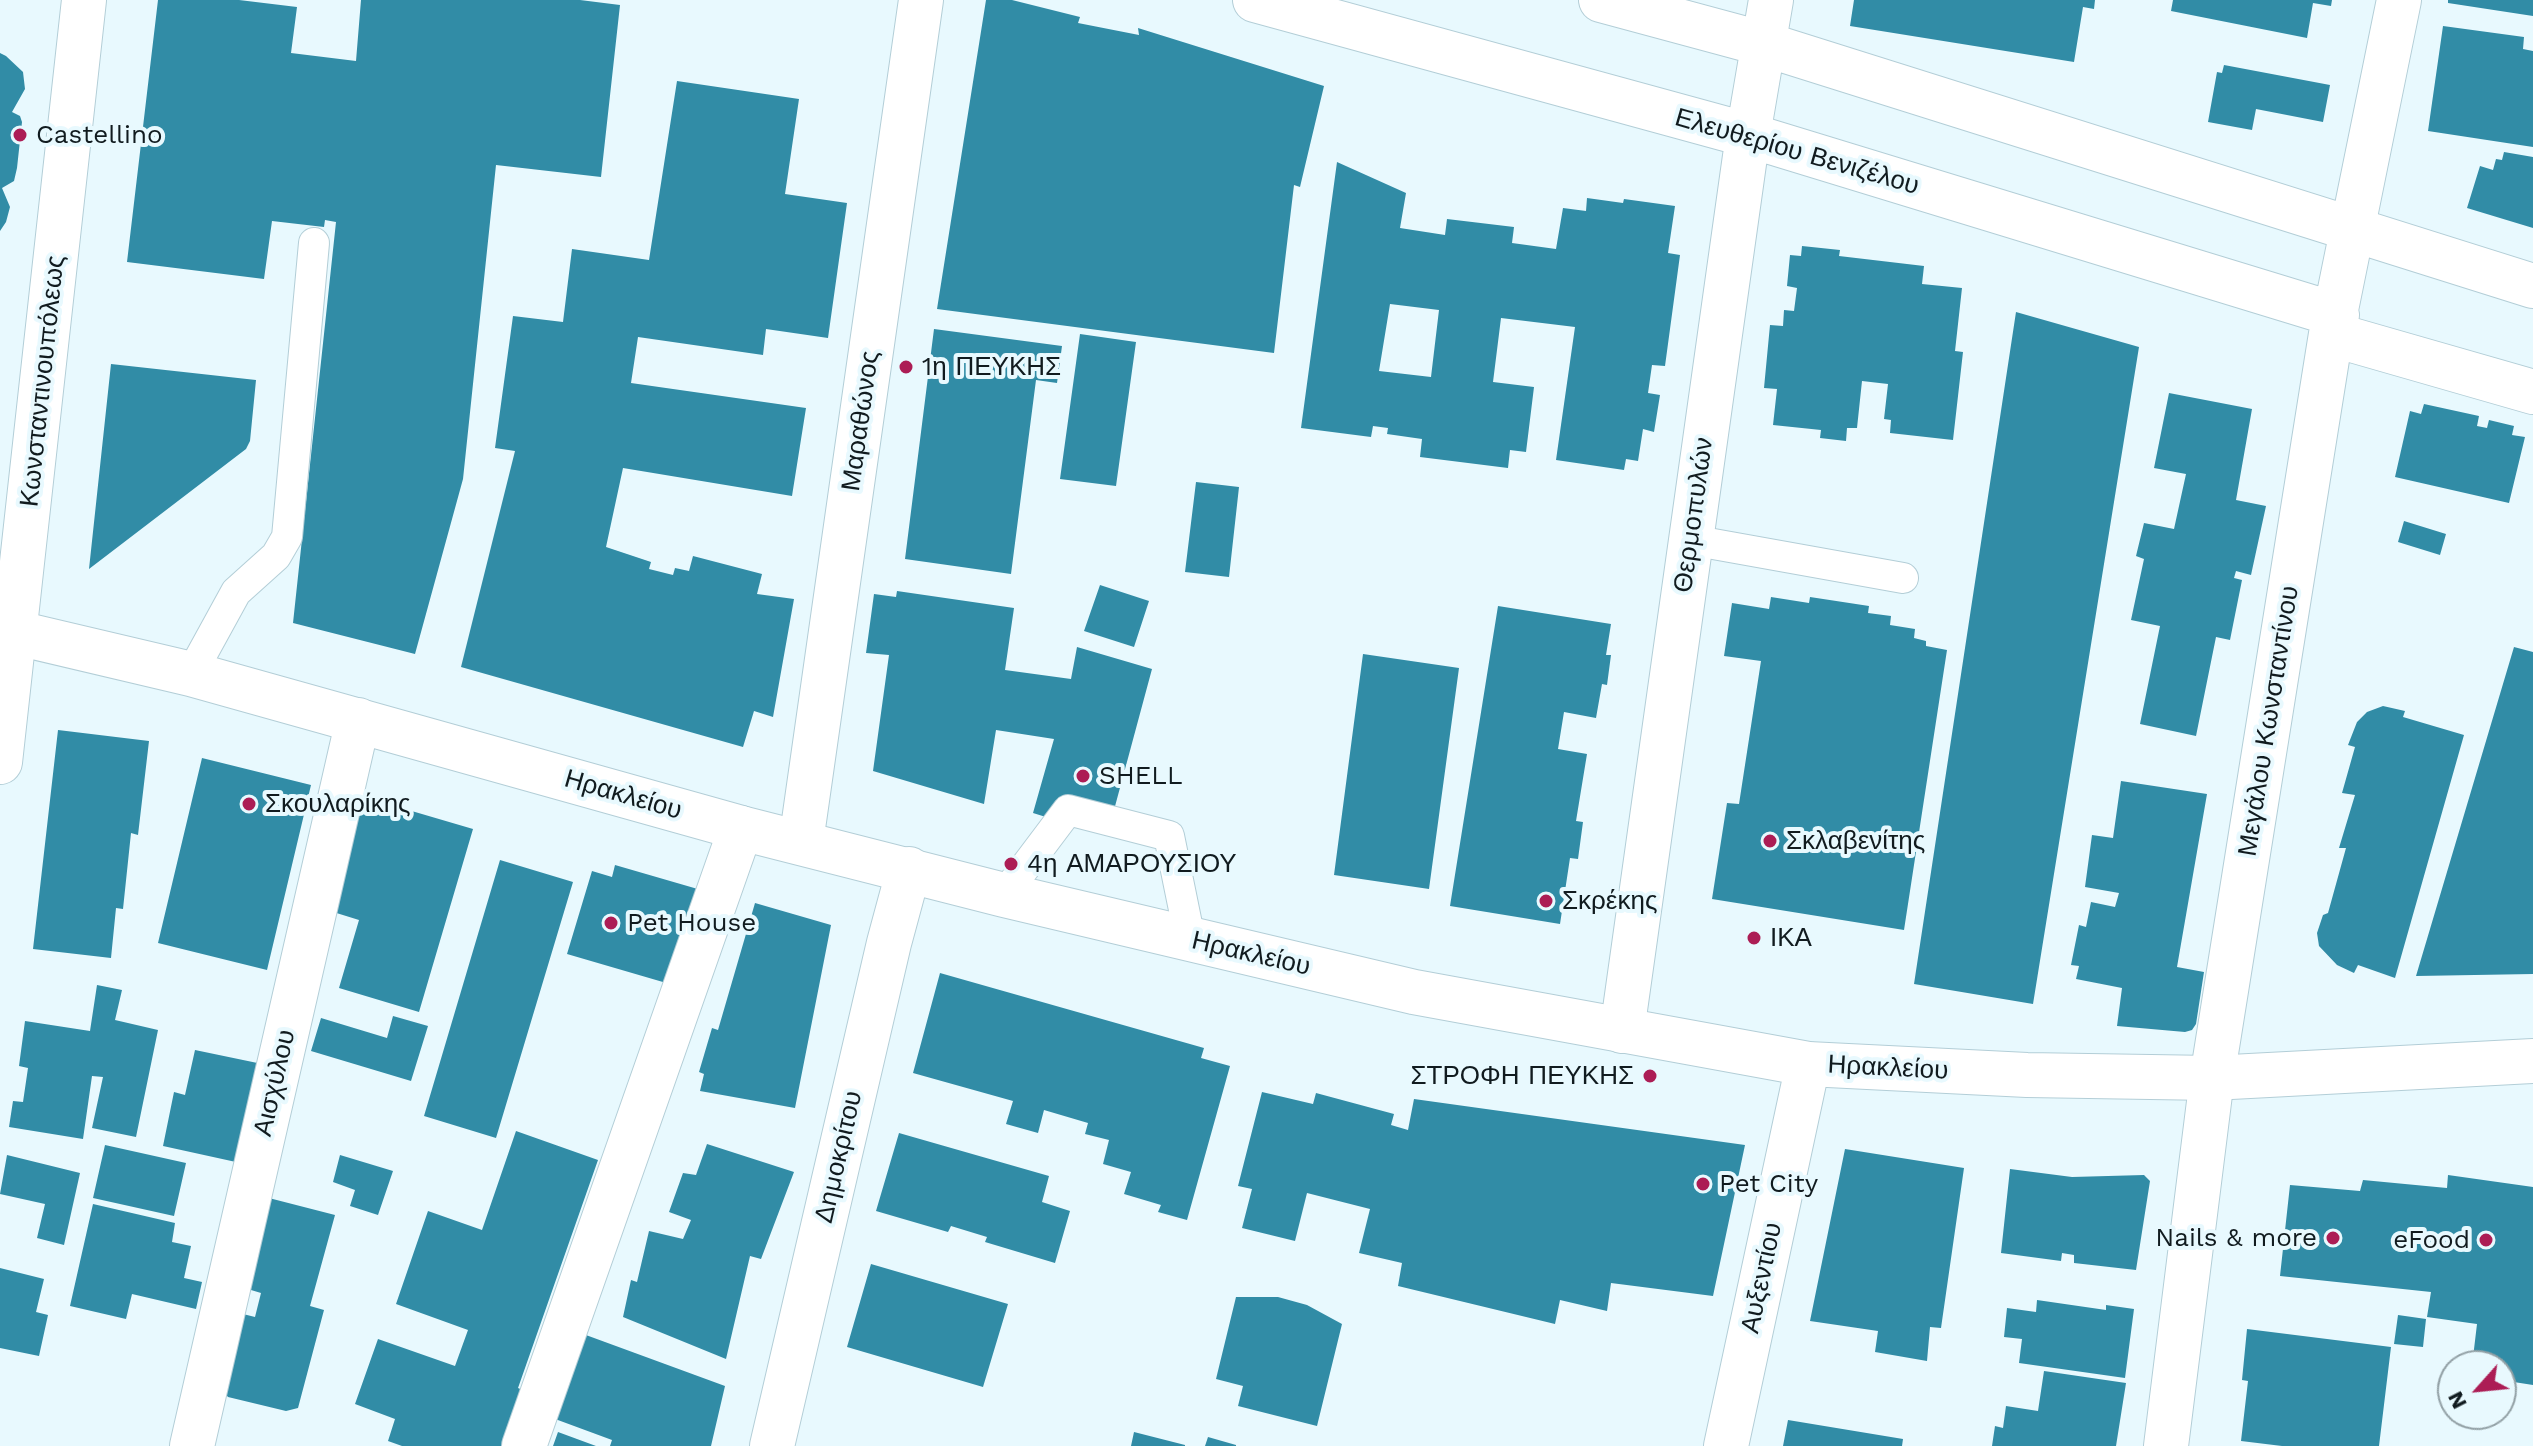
<!DOCTYPE html>
<html>
<head>
<meta charset="utf-8">
<style>
  body { margin:0 }
  #map { position:relative; width:2533px; height:1446px; overflow:hidden; background:#e8f9fe; font-family:"Work Sans",sans-serif }
  canvas { display:block }
  .north { position:absolute; left:2437px; top:1350px; width:80px; height:80px; box-sizing:border-box; background:#e8f9fe; border:2px solid #92a0a5; border-radius:50%; rotate:243deg; font-size:22px; font-weight:700; line-height:32px; text-align:center; color:#111b1f }
  .north::after { content:''; display:block; margin:auto; width:28px; height:36px; background:#ac1d55; clip-path:polygon(50% 0,100% 100%,50% 72%,0 100%) }
</style>
</head>
<body>
<div id="map">
<canvas width="2533" height="1446"></canvas>
<div class="north">N</div>
</div>
<script>
const c = document.querySelector('canvas').getContext('2d');
c.lineJoin = 'round';
function paint(path, color) { c.fillStyle = color; c.fill(path, 'evenodd'); }
const shape = rows => new Path2D(rows.map(r => 'M' + r).join(''));
function stroke(path, color, width, dash) { c.strokeStyle = color; c.lineWidth = width; c.lineCap = dash ? 'butt' : 'round'; c.setLineDash(dash || []); c.stroke(path); }
function label(font, color, halo, rows, align = 'center') {
  c.font = font + ' "Work Sans",sans-serif'; c.lineWidth = 8; c.setLineDash([]); c.textBaseline = 'middle'; c.strokeStyle = halo; c.fillStyle = color; for (const [text, x, y, turn = 0] of rows) {
    c.save(); c.translate(x, y); c.rotate((+turn || 0) * Math.PI / 180); c.textAlign = isNaN(turn) ? turn : align; if (halo) c.strokeText(text, 0, 0); c.fillText(text, 0, 0); c.restore();
  }
}
paint(shape([
  [158,0,239,0,297,7,291,53,356,61,361,0,580,0,620,5,601,177,496,165,463,479,415,654,293,623,336,222,325,220,324,227,272,221,264,279,127,262],
  [986,0,1012,0,1080,17,1078,23,1139,35,1138,28,1324,86,1300,187,1294,185,1274,353,937,309],
  [1854,0,2095,0,2094,9,2083,7,2074,62,1850,26],
  [2173,0,2332,0,2331,6,2313,3,2307,38,2171,11],
  [2448,0,2533,0,2533,16,2448,3],
  [2443,26,2524,37,2523,49,2533,51,2533,147,2428,131],
  [0,53,6,56,23,72,25,89,12,112,20,116,22,122,17,168,14,181,2,188,10,207,6,222,0,231],
  [2224,65,2330,85,2323,122,2256,109,2252,130,2208,122,2217,72,2222,73],
  [677,81,799,99,785,194,847,203,828,338,766,329,763,355,638,337,631,383,806,408,792,496,623,468,606,547,651,562,649,569,673,575,675,568,689,571,693,556,762,574,757,594,794,599,773,717,754,711,743,747,461,667,515,451,495,448,513,316,563,322,572,249,649,260],
  [2504,152,2533,157,2533,228,2467,208,2480,166,2493,170,2496,159,2502,160],
  [1337,162,1406,193,1400,228,1445,235,1447,219,1514,227,1512,243,1556,249,1563,208,1586,211,1587,198,1623,203,1624,199,1675,206,1668,253,1680,255,1665,366,1652,365,1648,393,1660,395,1654,432,1643,429,1638,461,1626,459,1624,470,1556,460,1575,327,1501,318,1493,382,1534,387,1526,452,1510,450,1508,468,1420,457,1422,439,1387,434,1388,428,1373,426,1371,437,1301,428],
  [1390,304,1439,310,1431,377,1379,371],
  [1802,246,1840,250,1839,256,1924,266,1922,284,1962,288,1955,351,1963,352,1953,440,1890,433,1891,420,1884,419,1888,384,1862,381,1857,428,1847,428,1846,441,1820,438,1821,430,1773,425,1777,389,1764,388,1770,325,1783,326,1784,310,1794,311,1797,288,1787,286,1790,255,1801,256],
  [2016,312,2139,347,2033,1004,1914,984],
  [934,329,1062,346,1057,383,1036,380,1011,574,905,559],
  [1080,334,1136,342,1116,486,1060,479],
  [111,364,256,380,250,441,246,449,89,569],
  [2169,393,2252,409,2236,500,2266,506,2251,575,2236,571,2234,578,2242,580,2230,640,2216,637,2196,736,2140,724,2160,626,2131,620,2144,559,2136,556,2144,523,2174,529,2186,474,2154,468],
  [2424,404,2479,416,2477,426,2487,428,2489,420,2514,426,2512,435,2525,437,2509,503,2395,477,2410,411,2421,414],
  [1196,482,1239,487,1229,577,1185,572],
  [2404,521,2446,534,2440,555,2398,542],
  [1100,585,1149,601,1134,647,1084,631],
  [897,591,1014,608,1005,670,1071,679,1077,647,1152,669,1107,836,1033,813,1054,739,996,730,984,804,873,771,889,655,866,653,874,594,896,597],
  [1771,597,1809,603,1810,597,1869,606,1868,613,1891,616,1890,625,1915,629,1914,638,1926,641,1926,646,1947,650,1904,930,1712,899,1727,803,1739,804,1761,661,1724,656,1732,603,1769,609],
  [1498,606,1611,624,1606,655,1611,655,1607,685,1602,684,1596,718,1564,712,1558,749,1587,754,1576,821,1583,822,1578,859,1570,858,1560,924,1450,906],
  [2514,647,2533,652,2533,974,2416,976],
  [1363,654,1459,668,1429,889,1334,875],
  [2383,706,2405,711,2403,717,2464,735,2395,978,2358,965,2354,973,2337,965,2319,946,2317,933,2323,915,2328,913,2346,848,2339,848,2355,795,2342,793,2355,747,2348,745,2357,722,2367,712],
  [58,730,149,741,138,835,131,833,123,909,116,908,111,958,33,949],
  [202,758,311,785,267,970,158,943],
  [2121,781,2207,794,2177,967,2204,972,2196,1024,2192,1030,2185,1032,2117,1026,2122,988,2076,979,2079,966,2071,965,2079,925,2086,927,2091,902,2115,907,2119,893,2085,887,2092,835,2113,838],
  [364,797,473,829,419,1012,339,988,359,920,330,911],
  [500,860,573,882,496,1138,424,1116],
  [615,865,708,892,680,987,567,954,592,871,612,877],
  [755,903,831,925,795,1108,700,1091,704,1074,699,1072,712,1028,718,1030],
  [940,973,1204,1048,1201,1058,1230,1066,1187,1220,1158,1212,1161,1205,1124,1194,1131,1172,1103,1164,1109,1140,1085,1134,1088,1123,1044,1110,1038,1133,1006,1124,1013,1101,913,1073],
  [97,985,122,990,115,1020,158,1030,136,1137,92,1128,103,1077,92,1076,83,1139,9,1127,13,1101,23,1102,28,1068,19,1066,25,1021,90,1031],
  [393,1016,428,1026,411,1081,311,1051,321,1018,387,1038],
  [195,1050,267,1065,245,1164,163,1146,174,1092,185,1095],
  [1262,1092,1313,1104,1316,1093,1394,1114,1391,1125,1408,1130,1414,1099,1745,1145,1713,1296,1611,1283,1607,1311,1560,1300,1555,1324,1398,1286,1402,1263,1359,1253,1370,1209,1307,1193,1295,1241,1242,1228,1252,1189,1238,1186],
  [516,1131,598,1160,518,1388,527,1392,515,1446,402,1446,388,1441,395,1419,355,1404,378,1339,455,1366,468,1330,396,1304,428,1211,482,1230],
  [899,1133,1049,1176,1042,1202,1070,1211,1055,1263,985,1242,987,1237,951,1226,948,1232,876,1211],
  [707,1144,794,1172,761,1259,750,1256,726,1359,623,1317,631,1280,637,1282,649,1231,683,1239,691,1220,669,1212,683,1173,696,1175],
  [105,1145,186,1163,174,1216,93,1198],
  [1845,1149,1964,1168,1941,1328,1930,1327,1927,1361,1875,1352,1878,1331,1810,1321],
  [7,1155,80,1173,64,1245,37,1238,45,1204,0,1194],
  [340,1155,393,1171,378,1215,350,1206,355,1190,333,1182],
  [2010,1169,2072,1177,2144,1175,2150,1181,2136,1270,2074,1263,2074,1255,2062,1253,2061,1261,2001,1253],
  [2448,1175,2533,1187,2533,1385,2501,1380,2501,1366,2472,1366,2477,1324,2427,1317,2431,1292,2280,1276,2290,1185,2360,1191,2363,1180,2447,1188],
  [265,1197,335,1215,310,1306,324,1310,298,1408,286,1411,228,1397,219,1386,239,1313,255,1317,261,1293,241,1287],
  [93,1204,175,1223,172,1242,191,1246,184,1278,202,1282,196,1309,132,1294,126,1319,70,1306],
  [871,1264,1008,1304,983,1387,847,1347],
  [0,1268,44,1279,36,1312,48,1315,39,1356,0,1348],
  [1236,1297,1278,1297,1307,1305,1342,1324,1317,1426,1238,1406,1243,1386,1216,1379],
  [2037,1300,2106,1310,2106,1305,2134,1309,2125,1378,2019,1363,2022,1339,2004,1337,2007,1308,2036,1312],
  [2398,1315,2426,1319,2423,1347,2394,1344],
  [2247,1329,2391,1347,2379,1446,2282,1446,2241,1441,2248,1381,2242,1380],
  [575,1331,725,1386,711,1446,610,1446,612,1440,547,1416],
  [2044,1371,2126,1383,2116,1446,1992,1446,1995,1426,2003,1428,2006,1406,2038,1411],
  [1788,1420,1903,1439,1902,1446,1783,1446],
  [558,1432,596,1446,553,1446],
  [1134,1432,1185,1445,1185,1446,1131,1446],
  [1208,1437,1236,1445,1236,1446,1205,1446]
]), '#318ca6');
const lane = shape([
  [1691,540,1903,578],
  [191,674,236,592,276,556,287,537,314,243],
  [1004,895,1068,810,1169,836,1190,939]
]);
const street = shape([
  [1255,0,1748,135,2337,315],
  [1601,0,1764,44,2533,286],
  [2331,334,2533,392],
  [0,762,84,0],
  [801,842,921,0],
  [1622,1031,1748,135,1771,0],
  [192,1446,358,720],
  [524,1446,741,828],
  [772,1446,889,943,909,869],
  [1726,1446,1808,1064],
  [2166,1446,2212,1078,2331,334,2399,0]
]);
const secondary = shape([
  [0,629,191,674,741,828,1004,895,1414,992,1808,1064,2027,1075,2212,1078,2533,1061]
]);
stroke(lane, '#b3ced7', 32);
stroke(street, '#b3ced7', 46);
stroke(secondary, '#b3ced7', 46);
stroke(lane, '#fff', 30);
stroke(street, '#fff', 44);
stroke(secondary, '#fff', 44);
for (const [x, y, r, color] of [
  [20,135,8,"#ac1d55"],
  [906,367,8,"#ac1d55"],
  [1083,776,8,"#ac1d55"],
  [249,804,8,"#ac1d55"],
  [1770,841,8,"#ac1d55"],
  [1011,864,8,"#ac1d55"],
  [1546,901,8,"#ac1d55"],
  [611,923,8,"#ac1d55"],
  [1754,938,8,"#ac1d55"],
  [1650,1076,8,"#ac1d55"],
  [1703,1184,8,"#ac1d55"],
  [2333,1238,8,"#ac1d55"],
  [2486,1240,8,"#ac1d55"]
]) { const dot = new Path2D(); dot.arc(x, y, r, 0, 2 * Math.PI); c.fillStyle = color; c.fill(dot); stroke(dot, '#e8f9fe', 3); }
label('26px', '#111b1f', '#e8f9fe', [
  ["Castellino",36,135],
  ["1η ΠΕΥΚΗΣ",922,367],
  ["SHELL",1099,776],
  ["Σκουλαρίκης",265,804],
  ["Σκλαβενίτης",1786,841],
  ["4η ΑΜΑΡΟΥΣΙΟΥ",1027,864],
  ["Σκρέκης",1562,901],
  ["Pet House",627,923],
  ["ΙΚΑ",1770,938],
  ["ΣΤΡΟΦΗ ΠΕΥΚΗΣ",1634,1076,"right"],
  ["Pet City",1719,1184],
  ["Nails & more",2317,1238,"right"],
  ["eFood",2470,1240,"right"]
], 'left');
label('26px', '#111b1f', '#e8f9fe', [
  ["Ελευθερίου Βενιζέλου",1797,152,16],
  ["Κωνσταντινουπόλεως",43,381,-84],
  ["Μαραθώνος",861,421,-82],
  ["Θερμοπυλών",1694,515,-82],
  ["Μεγάλου Κωνσταντίνου",2269,721,-81],
  ["Ηρακλείου",623,795,16],
  ["Ηρακλείου",1251,954,13],
  ["Ηρακλείου",1888,1068,3],
  ["Αισχύλου",275,1083,-77],
  ["Δημοκρίτου",839,1157,-77],
  ["Αυξεντίου",1762,1278,-78]
]);
</script>
</body>
</html>
